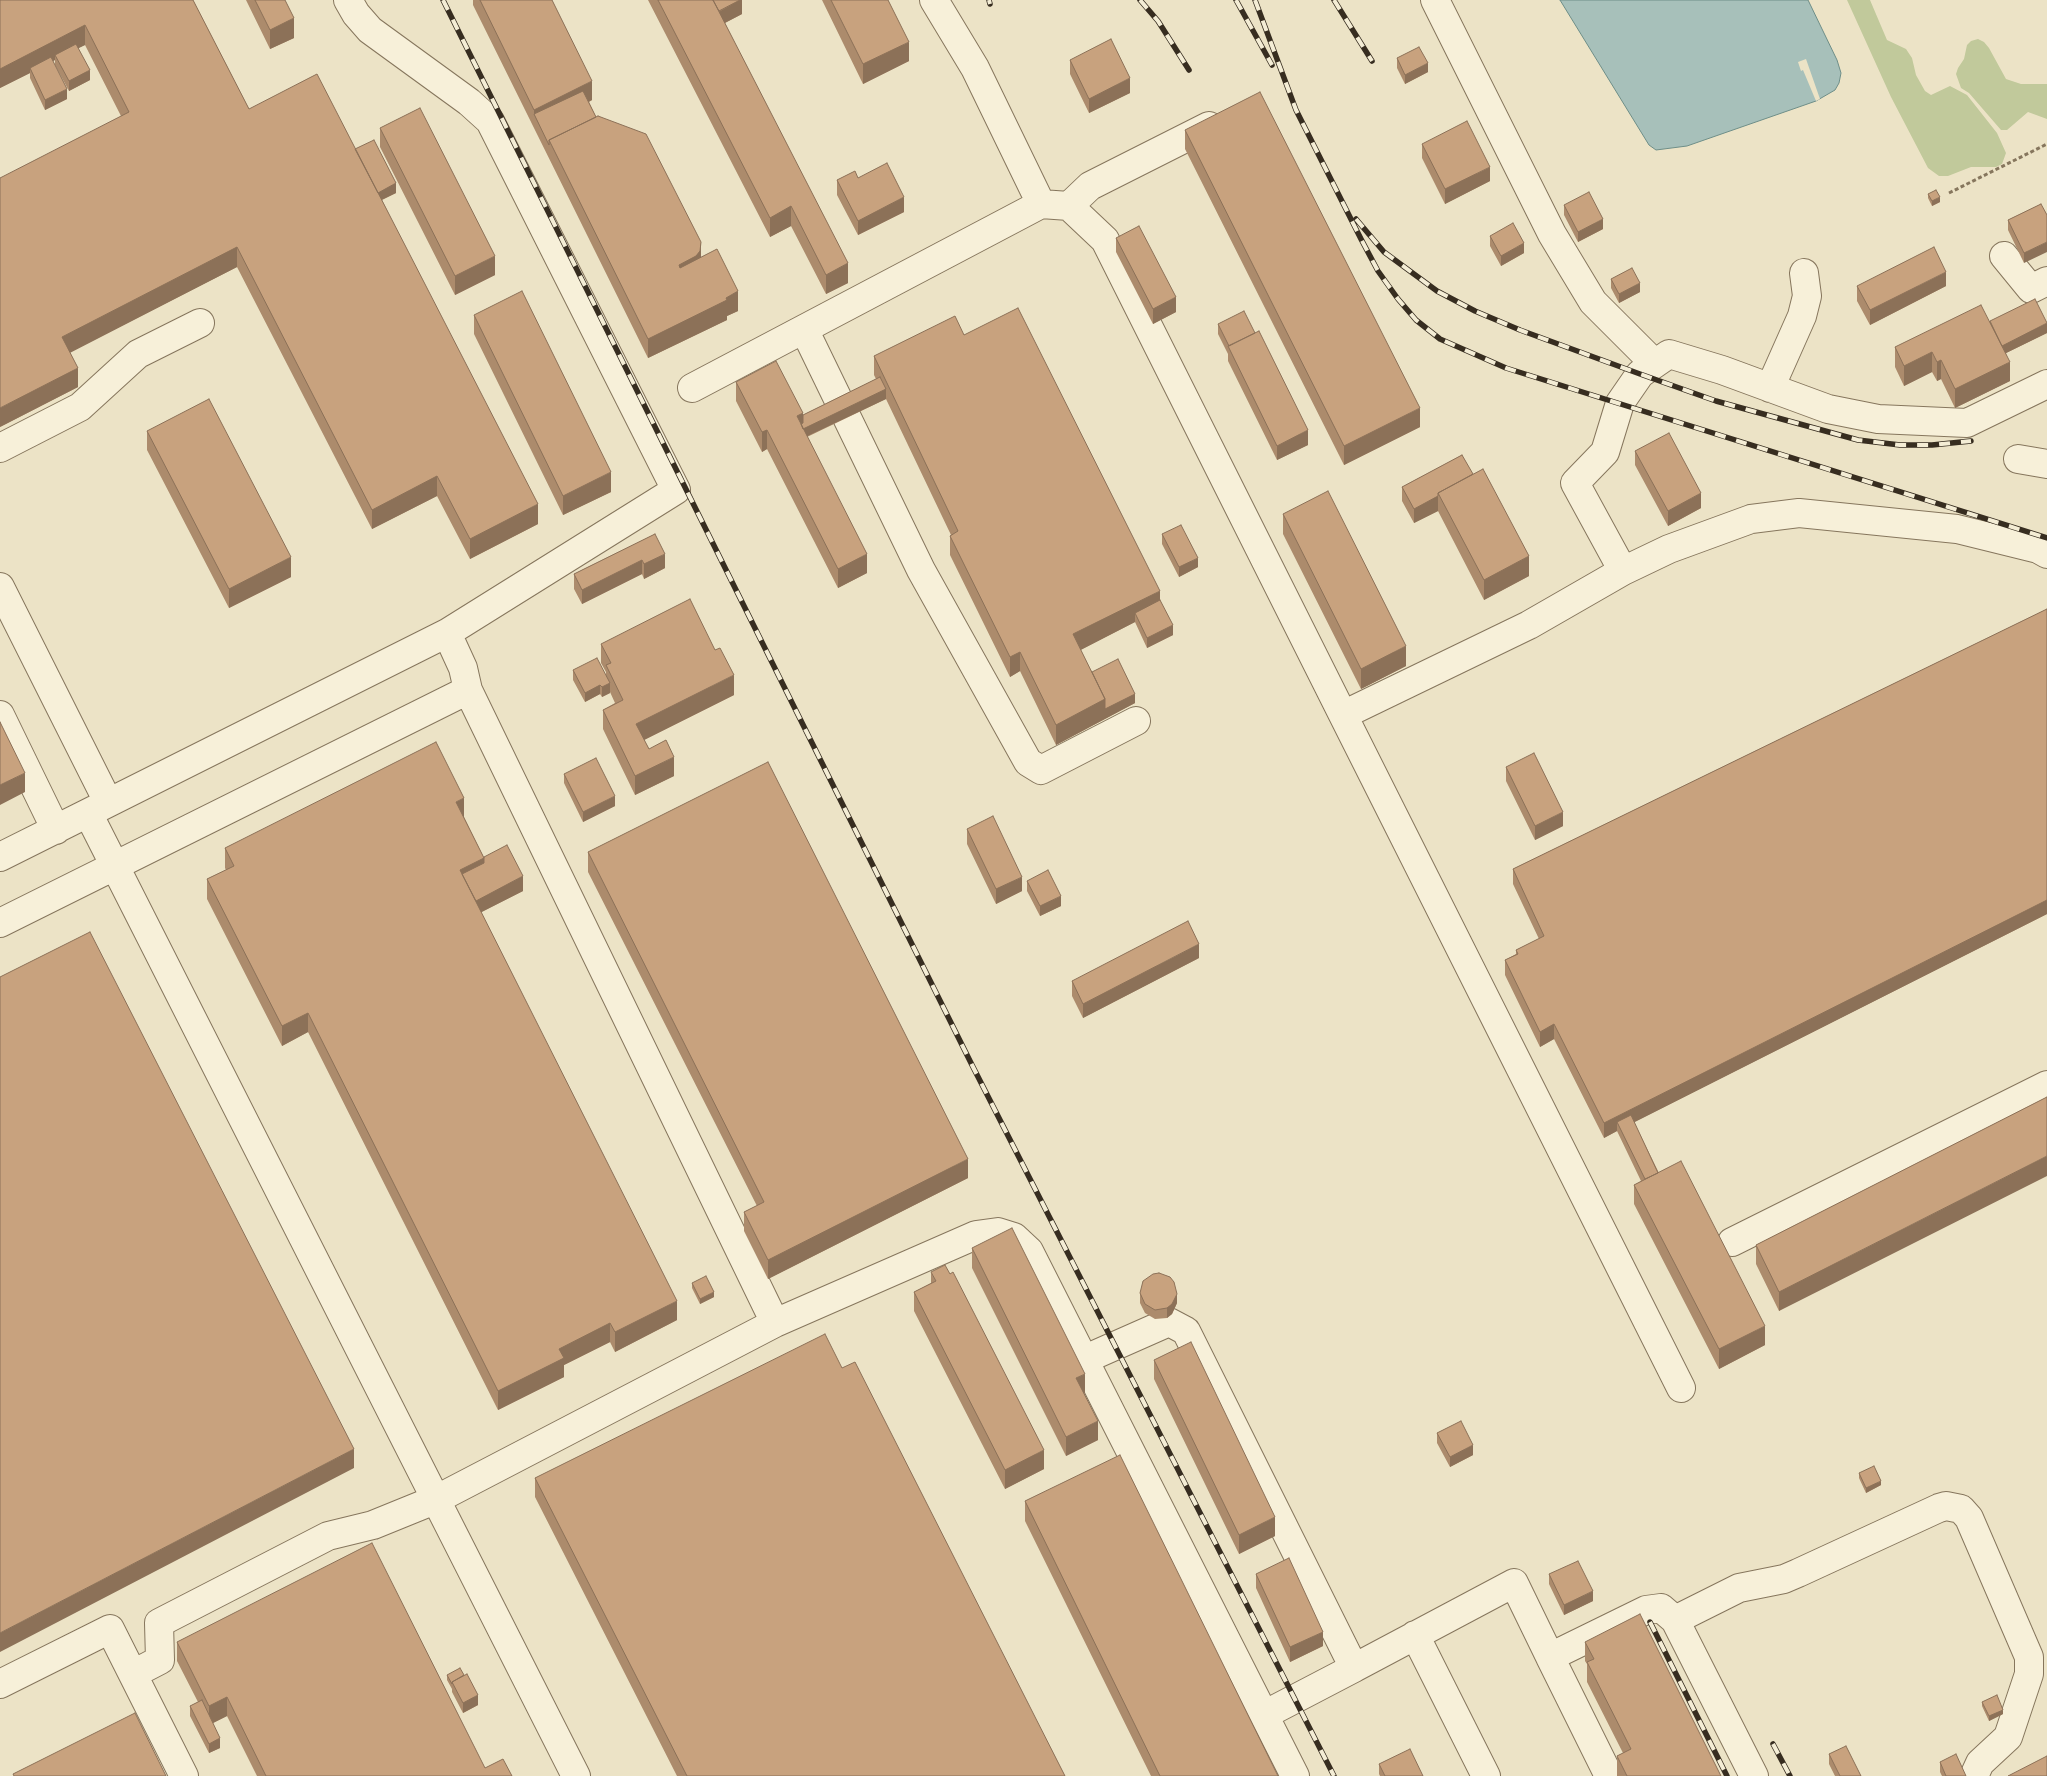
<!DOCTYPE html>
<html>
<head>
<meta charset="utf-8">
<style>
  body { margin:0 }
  canvas { display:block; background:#ece3c6 }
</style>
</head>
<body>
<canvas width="2047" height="1776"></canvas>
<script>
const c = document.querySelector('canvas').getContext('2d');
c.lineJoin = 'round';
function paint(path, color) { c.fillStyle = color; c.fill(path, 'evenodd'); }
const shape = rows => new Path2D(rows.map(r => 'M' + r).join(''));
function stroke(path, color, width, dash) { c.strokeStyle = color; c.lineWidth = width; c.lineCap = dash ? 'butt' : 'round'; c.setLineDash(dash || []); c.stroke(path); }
paint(shape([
  [1847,0,1870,0,1887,40,1906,49,1912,58,1916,75,1925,91,1931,95,1950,86,1967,95,1997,133,2006,153,2002,164,1996,167,1971,167,1948,176,1939,176,1928,168,1891,97],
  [1978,39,1984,42,1989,48,2006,79,2021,84,2047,84,2047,119,2028,112,2007,130,2001,130,1969,93,1961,88,1956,74,1958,68,1964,59,1967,45,1971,41]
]), '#c1c99b');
const water = shape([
  [1560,0,1808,0,1837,60,1841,73,1839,83,1835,90,1816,101,1687,146,1656,150,1649,145,1560,0]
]);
paint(water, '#a7c0ba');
stroke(water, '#6e8e88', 1);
paint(shape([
  [1806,59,1820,99,1816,101,1803,70,1801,71,1798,62]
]), '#ece3c6');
const minor = shape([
  [934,0,975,68,1041,204],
  [1435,0,1552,234,1593,302,1654,363],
  [1069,206,1090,186,1209,126],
  [2004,256,2031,289,2047,281],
  [804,329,921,570,1028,762,1041,770,1136,721],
  [692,388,1041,204,1069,206,1105,240,1343,715],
  [1770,388,1802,316,1807,296,1804,273],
  [0,448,80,407,138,354,200,323],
  [2018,459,2047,464],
  [1623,571,1669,549,1751,519,1799,513,1957,529,2038,549,2047,554],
  [0,587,108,802],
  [468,690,775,1323],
  [0,715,56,830],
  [88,813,447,633,676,490,490,121,469,102,370,30,356,14,348,0],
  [0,857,88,813,576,1776],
  [0,923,468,690,463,668,447,633],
  [1732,1242,2047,1085],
  [1083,1360,1169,1322,1186,1331,1354,1668,1514,1583,1550,1657],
  [1681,1388,1343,715,1529,625,1623,571,1575,483,1605,452,1620,403,1640,374,1669,354,1722,370,1828,409,1878,419,1967,423,2047,384],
  [1675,1620,1739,1588,1784,1579,1798,1573,1939,1508,1946,1506,1961,1509,1969,1518,2029,1657,2029,1674,2008,1737,1980,1763,1974,1776],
  [1415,1635,1486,1776],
  [133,1674,160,1660,159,1623,328,1536,373,1525,437,1499,775,1323,976,1235,998,1232,1014,1237,1029,1251,1295,1776],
  [0,1684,110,1629,184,1776],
  [1264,1715,1354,1668],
  [1609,1776,1550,1657,1646,1610,1661,1608,1675,1620,1754,1776]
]);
stroke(minor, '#86765d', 30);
stroke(shape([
  [1949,193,2047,144]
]), '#86765d', 3, [4, 2.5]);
stroke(minor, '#f7f0d9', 28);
const rail = shape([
  [443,0,972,1065,1334,1776],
  [989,0,990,4],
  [1140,0,1158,21,1189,70],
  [1236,0,1272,65],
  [1255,0,1296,110,1361,239,1378,271,1398,299,1416,320,1440,339,1506,368,2047,538],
  [1334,0,1372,61],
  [1356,219,1384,252,1437,291,1475,311,1520,330,1640,374,1716,401,1858,440,1900,445,1932,445,1971,441],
  [1650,1622,1727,1776],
  [1773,1744,1790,1776]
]);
stroke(rail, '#372d20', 5.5);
stroke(rail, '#f4edd5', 4, [11]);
paint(shape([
  [0,0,193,0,249,109,355,149,396,193,382,200,538,524,470,559,437,496,372,529,237,267,70,352,78,387,0,427,121,116,85,45,78,48,90,80,69,91,55,65,55,60,53,61,67,99,45,110,30,78,30,73,0,88],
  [246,0,285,0,294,38,270,49],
  [473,0,552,0,592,100,589,102,596,117,701,257,738,311,727,316,727,320,648,358,473,5],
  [648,0,742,0,742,14,725,23,848,283,826,294,791,226,770,237],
  [822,0,888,0,909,61,863,84],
  [1397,58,1428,72,1405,84,1397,68],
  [1070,60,1130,93,1089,113,1070,74],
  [380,128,495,275,455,295,380,147],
  [1185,130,1420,427,1344,465,1185,149],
  [1422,144,1490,181,1445,204,1422,158],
  [858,178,904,212,858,235,837,195,837,180],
  [1928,194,1940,202,1932,206,1928,198],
  [2041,204,2024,263,2008,230,2008,220],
  [1564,205,1603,229,1578,242,1564,215],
  [1490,236,1524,253,1501,266,1490,246],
  [1116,238,1176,312,1153,324,1116,252],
  [1611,279,1640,292,1619,303,1611,288],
  [1857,286,1946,286,1870,325,1857,301],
  [474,315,611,492,563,515,474,334],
  [1990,321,2047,333,2006,353,2010,381,1955,408,1941,379,1937,381,1932,372,1904,386,1895,367,1895,347],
  [1218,324,1308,445,1277,460,1228,361,1228,354,1218,334],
  [964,335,1160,600,1173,635,1147,648,1135,622,1080,650,1092,672,1135,703,1056,745,1020,671,1010,677,950,555,950,536,951,535,886,399,807,437,867,573,838,588,767,449,762,452,736,401,736,382,803,415,876,379,874,375,874,356],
  [147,431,291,577,229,608,147,450],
  [1635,451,1701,508,1668,526,1635,465],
  [1462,455,1529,576,1484,600,1438,511,1414,523,1402,501,1402,487],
  [1283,514,1406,666,1361,689,1283,534],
  [655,534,665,568,644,579,642,574,582,604,574,589,574,574],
  [1162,534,1198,567,1179,577,1162,544],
  [2047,609,2047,914,1634,1122,1659,1173,1765,1345,1719,1369,1634,1204,1634,1185,1641,1181,1617,1131,1604,1138,1554,1039,1540,1047,1505,975,1505,960,1516,954,1516,950,1539,939,1513,884,1513,869],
  [601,644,734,695,644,740,649,749,674,776,635,795,603,729,603,710,615,703,610,692,610,693,602,697,600,694,585,702,573,680,573,670,606,676,606,672,601,663],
  [1506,767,1563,826,1535,840,1506,781],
  [564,774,615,806,583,822,564,783],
  [464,817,484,858,523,891,481,912,677,1320,615,1352,610,1342,564,1365,564,1377,498,1410,308,1032,282,1046,207,899,207,879,226,870,225,868,225,848],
  [967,829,1022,891,996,904,967,844],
  [588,852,968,1178,768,1279,744,1231,744,1212,757,1206,588,872],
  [1027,881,1061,906,1040,916,1027,891],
  [1199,958,1083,1018,1072,996,1072,981],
  [2047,1097,1779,1311,1756,1264,1756,1245],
  [972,1248,1085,1393,1084,1394,1098,1440,1066,1456,972,1268],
  [931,1272,1044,1469,1005,1489,914,1311,914,1292,931,1283],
  [692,1283,714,1297,700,1304,692,1288],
  [1140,1293,1177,1303,1172,1314,1167,1318,1155,1319,1145,1313,1140,1303],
  [1154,1360,1275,1536,1239,1554,1154,1379],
  [842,1368,1065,1776,677,1776,535,1497,535,1478],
  [1437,1433,1473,1455,1450,1467,1437,1443],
  [1859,1473,1881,1485,1866,1493,1859,1478],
  [1025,1501,1278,1776,1151,1776,1025,1521],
  [1256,1574,1323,1646,1290,1662,1256,1588],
  [1549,1574,1593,1601,1564,1615,1549,1584],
  [177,1642,485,1768,512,1776,257,1776,227,1716,213,1723,220,1748,209,1753,190,1716,190,1706,198,1702,177,1661],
  [1585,1642,1721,1776,1617,1776,1617,1756,1623,1753,1587,1682,1587,1664,1585,1661],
  [447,1675,464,1675,478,1705,463,1713,452,1692,452,1689,447,1680],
  [1982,1702,2003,1714,1989,1721,1982,1706],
  [1829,1754,1861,1776,1835,1776,1829,1764],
  [1940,1762,1966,1776,1942,1776,1940,1772],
  [1379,1764,1423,1776,1380,1776,1379,1774]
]), '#ac8b6c');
paint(shape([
  [740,0,742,0,742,14,717,27,717,13],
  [294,18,294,38,270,49,270,30],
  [85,25,85,45,57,59,55,55,55,60,32,72,30,68,30,73,0,88,0,69],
  [909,42,909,61,863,84,863,64],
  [1428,63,1428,72,1405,84,1405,75],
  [90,70,90,80,69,91,69,81],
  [1130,78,1130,93,1089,113,1089,99],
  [592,81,592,100,540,126,534,114,534,110],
  [67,89,67,99,45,110,45,100],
  [1490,167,1490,181,1445,204,1445,189],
  [396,183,396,193,373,204,373,195],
  [904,197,904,212,858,235,858,221],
  [1940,197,1940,202,1932,206,1932,201],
  [791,206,791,226,770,237,770,218],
  [1603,219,1603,229,1578,242,1578,232],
  [701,242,701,261,679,285,679,265],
  [2047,242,2047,252,2024,263,2024,253],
  [1524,243,1524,253,1501,266,1501,256],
  [237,247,237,267,62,357,62,337],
  [495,256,495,275,455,295,455,276],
  [848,263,848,283,826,294,826,275],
  [1946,272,1946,286,1870,325,1870,310],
  [1640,283,1640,292,1619,303,1619,294],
  [738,291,738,311,727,316,727,320,648,358,648,339],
  [1176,297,1176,312,1153,324,1153,309],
  [2047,323,2047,333,1998,357,1998,347],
  [1932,352,1932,372,1904,386,1904,366],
  [1941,360,1941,379,1937,381,1937,362],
  [2010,362,2010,381,1955,408,1955,389],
  [78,368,78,387,0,427,0,408],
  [886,389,886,399,799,440,797,416,803,413,803,429],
  [1420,408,1420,427,1344,465,1344,446],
  [767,430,767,449,762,452,762,432],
  [1308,430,1308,445,1277,460,1277,446],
  [611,472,611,492,563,515,563,496],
  [437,476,437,496,372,529,372,510],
  [1701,493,1701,508,1668,526,1668,511],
  [1438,496,1438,511,1414,523,1414,509],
  [538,504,538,524,470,559,470,539],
  [665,554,665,568,644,579,644,564],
  [867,554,867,573,838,588,838,569],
  [1529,556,1529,576,1484,600,1484,580],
  [291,557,291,577,229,608,229,589],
  [1198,558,1198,567,1179,577,1179,567],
  [642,560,642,574,582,604,582,590],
  [1160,591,1160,610,1135,613,1135,622,1073,654,1073,634],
  [1173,625,1173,635,1147,648,1147,638],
  [1406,646,1406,666,1361,689,1361,669],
  [1020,652,1020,671,1010,677,1010,657],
  [734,675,734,695,636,744,636,724],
  [610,683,610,693,602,697,602,687],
  [600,685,600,694,585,702,585,693],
  [1135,694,1135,703,1056,745,1056,725,1105,699],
  [674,757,674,776,635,795,635,776],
  [25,773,25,792,0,805,0,785],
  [615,796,615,806,583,822,583,812],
  [464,798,464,817,456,821,456,802],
  [1563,812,1563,826,1535,840,1535,826],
  [484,858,484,878,466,887,460,870],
  [523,876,523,891,474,916,474,902],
  [1022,877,1022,891,996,904,996,889],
  [1061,896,1061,906,1040,916,1040,906],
  [2047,900,2047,914,1621,1129,1617,1122,1617,1131,1604,1138,1604,1123],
  [1199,944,1199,958,1083,1018,1083,1004],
  [308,1013,308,1032,282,1046,282,1026],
  [1554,1024,1554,1039,1540,1047,1540,1032],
  [2047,1156,2047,1176,1779,1311,1779,1292],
  [968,1159,968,1178,768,1279,768,1260],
  [714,1292,714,1297,700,1304,700,1299],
  [1177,1294,1177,1303,1172,1314,1167,1318,1167,1308],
  [677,1301,677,1320,615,1352,615,1332],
  [610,1323,610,1342,564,1365,564,1377,498,1410,498,1391,559,1349],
  [1765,1326,1765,1345,1719,1369,1719,1349],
  [1085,1374,1085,1393,1076,1398,1076,1378],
  [1098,1421,1098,1440,1066,1456,1066,1437],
  [1473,1445,1473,1455,1450,1467,1450,1457],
  [354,1449,354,1468,0,1652,0,1633],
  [1044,1450,1044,1469,1005,1489,1005,1470],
  [1881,1481,1881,1485,1866,1493,1866,1488],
  [1275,1517,1275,1536,1239,1554,1239,1535],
  [1593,1591,1593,1601,1564,1615,1564,1605],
  [1323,1632,1323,1646,1290,1662,1290,1647],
  [478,1695,478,1705,463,1713,463,1703],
  [227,1697,227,1716,209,1725,209,1706],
  [2003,1710,2003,1714,1989,1721,1989,1716],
  [220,1738,220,1748,209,1753,209,1744]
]), '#8c7158');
const building = shape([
  [0,0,193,0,249,109,317,74,538,504,470,539,437,476,372,510,237,247,62,337,78,368,0,408,0,178,129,112,85,25,0,69,0,0],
  [255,0,285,0,294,18,270,30,255,0],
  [480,0,552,0,592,81,534,110,480,0],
  [658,0,713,0,848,263,826,275,791,206,770,218,658,0],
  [713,0,740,0,719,11,713,0],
  [831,0,888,0,909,42,863,64,831,0],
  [1111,39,1130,78,1089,99,1070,60,1111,39],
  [76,44,90,70,69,81,55,55,76,44],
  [1419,47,1428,63,1405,75,1397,58,1419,47],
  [51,57,67,89,45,100,30,68,51,57],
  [583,91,596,117,549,140,549,145,534,114,583,91],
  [1260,92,1420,408,1344,446,1185,130,1260,92],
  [420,108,495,256,455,276,380,128,420,108],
  [598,116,646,134,701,242,700,251,696,256,679,265,680,268,717,249,738,291,726,298,727,300,648,339,549,140,598,116],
  [1467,121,1490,167,1445,189,1422,144,1467,121],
  [374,140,396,183,378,193,355,149,374,140],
  [887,163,904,197,858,221,837,180,855,171,858,178,887,163],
  [1936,190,1940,197,1932,201,1928,194,1936,190],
  [1589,192,1603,219,1578,232,1564,205,1589,192],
  [2041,204,2047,215,2047,242,2024,253,2008,220,2041,204],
  [1513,223,1524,243,1501,256,1490,236,1513,223],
  [1139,226,1176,297,1153,309,1116,238,1139,226],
  [1934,247,1946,272,1870,310,1857,286,1934,247],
  [1632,268,1640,283,1619,294,1611,279,1632,268],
  [522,291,611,472,563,496,474,315,522,291],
  [2035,299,2047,323,2002,346,1990,321,2035,299],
  [1981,305,2010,362,1955,389,1941,360,1937,362,1932,352,1904,366,1895,347,1981,305],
  [1018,308,1160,591,1073,634,1105,699,1056,725,1020,652,1010,657,950,536,958,531,874,356,955,316,964,335,1018,308],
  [1244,311,1255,333,1229,346,1218,324,1244,311],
  [1259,331,1308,430,1277,446,1228,346,1259,331],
  [776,361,803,413,797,416,867,554,838,569,767,430,762,432,736,382,776,361],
  [880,377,886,389,803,429,801,424,803,423,803,415,880,377],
  [209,399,291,557,229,589,147,431,209,399],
  [1669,433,1701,493,1668,511,1635,451,1669,433],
  [1462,455,1473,474,1438,493,1438,496,1414,509,1402,487,1462,455],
  [1483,469,1529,556,1484,580,1438,493,1483,469],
  [1328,491,1406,646,1361,669,1283,514,1328,491],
  [1181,525,1198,558,1179,567,1162,534,1181,525],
  [655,534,665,554,644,564,642,560,582,590,574,574,655,534],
  [690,599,715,650,720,648,734,675,636,724,649,749,666,740,674,757,635,776,603,710,623,700,606,665,611,663,601,644,690,599],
  [1160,600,1173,625,1147,638,1135,613,1160,600],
  [2047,609,2047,900,1604,1123,1554,1024,1540,1032,1505,960,1518,954,1516,950,1544,936,1513,869,2047,609],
  [597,658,610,683,602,687,600,685,585,693,573,670,597,658],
  [1118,659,1135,694,1105,709,1105,699,1092,672,1118,659],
  [0,722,25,773,0,785,0,722],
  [436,742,464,798,456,802,484,858,460,870,677,1301,615,1332,610,1323,559,1349,564,1358,498,1391,308,1013,282,1026,207,879,234,866,225,848,436,742],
  [1534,753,1563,812,1535,826,1506,767,1534,753],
  [596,758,615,796,583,812,564,774,596,758],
  [768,762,968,1159,768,1260,744,1212,764,1202,588,852,768,762],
  [993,816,1022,877,996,889,967,829,993,816],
  [507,845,523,876,476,901,462,874,484,863,484,857,507,845],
  [1048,870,1061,896,1040,906,1027,881,1048,870],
  [1188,921,1199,944,1083,1004,1072,981,1188,921],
  [90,932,354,1449,0,1633,0,977,90,932],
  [2047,1097,2047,1156,1779,1292,1756,1245,2047,1097],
  [1631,1115,1658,1173,1645,1179,1617,1122,1631,1115],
  [1681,1161,1765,1326,1719,1349,1634,1185,1681,1161],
  [1012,1228,1085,1374,1076,1378,1098,1421,1066,1437,972,1248,1012,1228],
  [945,1265,950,1274,953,1272,1044,1450,1005,1470,914,1292,936,1281,931,1272,945,1265],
  [1159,1273,1170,1277,1174,1282,1177,1294,1172,1304,1167,1308,1155,1310,1145,1304,1140,1293,1143,1281,1153,1274,1159,1273],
  [706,1276,714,1292,700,1299,692,1283,706,1276],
  [825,1334,842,1368,855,1362,1065,1776,687,1776,535,1478,825,1334],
  [1191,1342,1275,1517,1239,1535,1154,1360,1191,1342],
  [1461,1421,1473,1445,1450,1457,1437,1433,1461,1421],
  [1120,1455,1278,1776,1160,1776,1025,1501,1120,1455],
  [1874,1466,1881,1481,1866,1488,1859,1473,1874,1466],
  [372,1543,485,1768,503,1759,512,1776,266,1776,227,1697,209,1706,177,1642,372,1543],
  [1289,1558,1323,1632,1290,1647,1256,1574,1289,1558],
  [1578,1561,1593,1591,1564,1605,1549,1574,1578,1561],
  [1640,1614,1721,1776,1627,1776,1617,1756,1631,1749,1587,1662,1594,1659,1585,1642,1640,1614],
  [460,1668,464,1675,452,1682,452,1684,447,1675,460,1668],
  [467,1674,478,1695,463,1703,452,1682,467,1674],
  [1997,1695,2003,1710,1989,1716,1982,1702,1997,1695],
  [202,1700,220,1738,209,1744,190,1706,202,1700],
  [135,1713,166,1776,14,1776,13,1774,135,1713],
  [1846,1746,1861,1776,1840,1776,1829,1754,1846,1746],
  [1410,1749,1423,1776,1385,1776,1379,1764,1410,1749],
  [1956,1754,1966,1776,1946,1776,1940,1762,1956,1754],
  [2047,1756,2047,1776,2008,1776,2047,1756]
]);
paint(building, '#c8a27e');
stroke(building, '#8c7158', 1);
</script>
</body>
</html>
